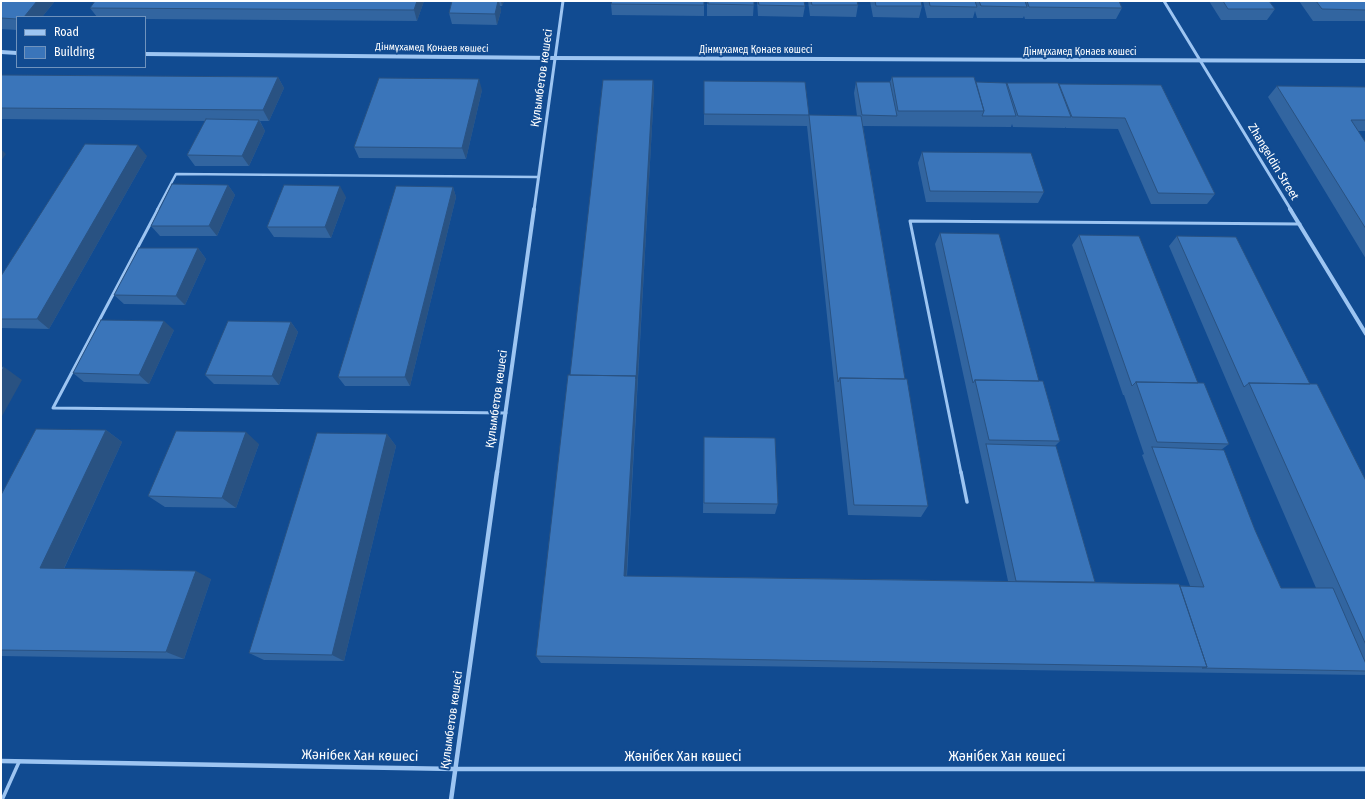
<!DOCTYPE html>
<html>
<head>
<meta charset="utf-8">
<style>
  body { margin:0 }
  #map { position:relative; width:1367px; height:801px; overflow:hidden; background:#114b91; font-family:"Fira Sans Condensed",sans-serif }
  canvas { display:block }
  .frame { position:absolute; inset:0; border:2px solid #fff; pointer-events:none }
  .legend { position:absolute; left:16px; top:16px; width:130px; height:52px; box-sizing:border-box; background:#114b91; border:1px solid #7093bd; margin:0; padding:5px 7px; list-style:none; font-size:12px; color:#fff }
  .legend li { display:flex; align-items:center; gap:8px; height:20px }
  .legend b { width:20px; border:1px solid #7093bd }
</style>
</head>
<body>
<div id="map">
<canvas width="1367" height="801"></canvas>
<div class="frame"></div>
<ul class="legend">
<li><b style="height:5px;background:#9dc5f2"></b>Road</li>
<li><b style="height:11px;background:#3a75ba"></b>Building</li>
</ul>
</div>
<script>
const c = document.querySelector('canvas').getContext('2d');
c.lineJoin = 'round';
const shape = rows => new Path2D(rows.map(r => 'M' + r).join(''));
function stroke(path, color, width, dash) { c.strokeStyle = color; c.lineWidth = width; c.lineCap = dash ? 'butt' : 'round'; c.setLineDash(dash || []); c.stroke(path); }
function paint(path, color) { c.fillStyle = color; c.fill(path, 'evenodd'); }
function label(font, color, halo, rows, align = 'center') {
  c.font = font + ' "Fira Sans Condensed",sans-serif'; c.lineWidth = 4; c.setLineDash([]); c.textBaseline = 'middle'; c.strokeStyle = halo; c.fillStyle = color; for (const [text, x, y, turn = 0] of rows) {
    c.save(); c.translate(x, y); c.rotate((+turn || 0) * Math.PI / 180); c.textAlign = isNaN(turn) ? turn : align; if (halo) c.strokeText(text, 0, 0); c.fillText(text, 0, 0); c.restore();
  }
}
stroke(shape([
  [157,210,176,174,538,177]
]), '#9dc5f2', 2.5);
stroke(shape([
  [158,209,53,408,506,413],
  [961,473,910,221,1300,224]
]), '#9dc5f2', 3);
stroke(shape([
  [961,472,967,502],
  [2,800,19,762]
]), '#9dc5f2', 3.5);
stroke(shape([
  [1164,1,1291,210],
  [534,210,563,1]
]), '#9dc5f2', 3);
stroke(shape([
  [1290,209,1366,334],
  [497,473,534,209]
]), '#9dc5f2', 4);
stroke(shape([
  [1,761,455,769,1366,769],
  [451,800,497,472]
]), '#9dc5f2', 4.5);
paint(shape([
  [1,50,17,51,17,55,1,54,1,50],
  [145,52,555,56,1366,59,1366,63,555,60,145,56,145,52]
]), '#9dc5f2');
paint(shape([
  [1,1,55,1,42,17,17,17,17,30,1,29],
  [424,1,417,21,145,19,145,17,97,17,90,8],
  [452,1,504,1,502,6,500,6,501,11,497,25,452,24,449,13],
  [704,1,704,16,612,15,611,4],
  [707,1,754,1,753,16,707,16],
  [757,1,804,1,805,6,803,17,758,16],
  [808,1,857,1,858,5,856,17,810,16],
  [870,1,921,1,922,6,919,18,873,17],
  [923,1,1119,1,1122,8,1116,19,1025,19,1024,16,1023,18,977,18,975,11,973,18,927,18],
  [1209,1,1269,1,1275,9,1267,20,1221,20],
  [1299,1,1366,1,1366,21,1313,21],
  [1,75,278,77,284,88,269,121,260,121,265,131,249,166,195,166,187,155,205,121,1,119],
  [892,77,976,82,1006,85,1007,83,1058,85,1059,84,1161,85,1215,194,1207,204,1151,204,1118,129,1066,128,1065,127,1065,128,1013,127,1012,124,1011,127,863,126,905,379,928,506,921,517,848,515,807,126,809,115,857,116,854,93,856,82,890,82],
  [653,80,654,91,627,576,1008,581,935,244,940,233,1039,381,1060,441,1055,446,1095,582,1190,586,1142,455,1144,454,1124,395,1123,395,1072,245,1079,235,1198,383,1229,444,1221,450,1255,530,1281,588,1316,588,1233,396,1234,396,1233,396,1169,246,1177,236,1310,384,1366,481,1366,675,541,663,536,656,570,375],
  [1277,86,1366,87,1366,131,1358,131,1366,143,1366,259,1268,97],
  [482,90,466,159,359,158,354,147],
  [704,92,809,115,807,126,704,125],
  [922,152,1044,192,1038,203,926,202,918,163],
  [147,156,49,329,1,328,1,276],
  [228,185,235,195,217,236,160,236,151,226],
  [453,187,456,197,410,386,345,386,338,377],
  [346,197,331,238,274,237,267,227],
  [198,248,206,259,185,305,124,304,114,295],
  [291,322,298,332,279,385,214,384,205,375],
  [174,330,149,384,84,382,73,373],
  [106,430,122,442,64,569,211,579,184,659,1,656,1,495],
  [387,434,396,446,344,661,264,660,249,653],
  [704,437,778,504,775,514,703,513],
  [259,444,236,508,165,507,148,496]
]), '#3265a0');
paint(shape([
  [37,1,55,1,42,17,24,17],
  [417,1,424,1,417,21,414,10],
  [498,1,499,1,501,11,497,25,495,14],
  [501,1,504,1,502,6],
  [278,77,284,88,269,121,263,110],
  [479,79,482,90,466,159,462,148],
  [653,80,654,91,626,584,624,576],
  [259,120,265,131,249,166,242,156],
  [138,145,147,156,49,329,37,319],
  [1,149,6,154,1,161],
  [228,185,235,195,217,236,209,226],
  [340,186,346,197,331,238,325,227],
  [453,187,456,197,410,386,405,377],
  [198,248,206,259,185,305,176,296],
  [164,321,174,330,149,384,139,375],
  [291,322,298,332,279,385,272,376],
  [4,367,22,380,1,418,1,372],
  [106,430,122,442,60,577,40,568],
  [246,432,259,444,236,508,222,498],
  [387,434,396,446,344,661,332,655],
  [196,571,211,579,184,659,166,652]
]), '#295282');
const building = shape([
  [1,1,37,1,24,17,17,17,17,19,1,18,1,1],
  [95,1,417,1,414,10,90,8,95,1],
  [452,1,498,1,495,14,449,13,452,1],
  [612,1,704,1,704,5,611,4,612,1],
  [708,1,754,1,754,5,708,4,708,1],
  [758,1,804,1,805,6,759,5,758,1],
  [811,1,857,1,858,5,812,5,811,1],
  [875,1,921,1,922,6,876,6,875,1],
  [929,1,975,1,977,7,930,6,929,1],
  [979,1,1025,1,1027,7,981,6,979,1],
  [1027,1,1119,1,1122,8,1029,7,1027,1],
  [1223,1,1269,1,1275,9,1228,9,1223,1],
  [1316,1,1366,1,1366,10,1322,9,1316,1],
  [1,75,278,77,263,110,1,108,1,75],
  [892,77,974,77,984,111,898,111,892,77],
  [379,78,479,79,462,148,354,147,379,78],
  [603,80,653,80,636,379,636,376,570,375,603,80],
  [704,81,805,82,809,115,704,114,704,81],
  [856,82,890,82,897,116,862,115,856,82],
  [976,82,1006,83,1016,116,982,116,984,111,976,82],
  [1007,83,1058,83,1071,117,1018,116,1007,83],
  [1059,84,1161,85,1215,194,1158,193,1125,118,1072,117,1059,84],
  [1277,86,1366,87,1366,120,1351,120,1366,143,1366,229,1277,86],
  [809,115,861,116,905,379,840,378,838,382,809,115],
  [206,119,259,120,242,156,187,155,206,119],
  [85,144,138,145,37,319,1,319,1,276,85,144],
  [922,152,1031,153,1044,192,930,191,922,152],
  [172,184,228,185,209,226,151,226,172,184],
  [284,185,340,186,325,227,267,227,284,185],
  [396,186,453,187,405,377,338,377,396,186],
  [940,233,999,234,1039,381,975,380,973,383,940,233],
  [1079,235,1139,236,1198,383,1136,382,1132,386,1079,235],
  [1177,236,1236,237,1310,384,1249,383,1244,387,1177,236],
  [139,248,198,248,176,296,114,295,139,248],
  [101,320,164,321,139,375,73,373,101,320],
  [228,321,291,322,272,376,205,375,228,321],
  [1,367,4,367,1,372,1,367],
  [568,375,636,376,624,576,1179,584,1207,667,536,656,568,375],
  [840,378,907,379,928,506,854,505,840,378],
  [975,380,1043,381,1060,441,989,440,975,380],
  [1136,382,1204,383,1229,444,1157,442,1136,382],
  [1249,383,1317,384,1366,481,1366,645,1249,383],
  [36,429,106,430,40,568,196,571,166,652,1,650,1,495,36,429],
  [176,431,246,432,222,498,148,496,176,431],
  [317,433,387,434,332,655,249,653,317,433],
  [704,437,775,438,778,504,704,503,704,437],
  [986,444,1056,446,1095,582,1016,581,986,444],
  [1152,447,1224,450,1255,530,1281,588,1333,588,1366,664,1366,671,1202,668,1207,667,1180,586,1204,587,1152,447]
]);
paint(building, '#3a75ba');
stroke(building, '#295282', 1);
label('10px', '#fff', '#114b91', [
  ["Дінмұхамед Қонаев көшесі",432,48,1],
  ["Дінмұхамед Қонаев көшесі",756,50],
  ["Дінмұхамед Қонаев көшесі",1080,52]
]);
label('12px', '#fff', '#114b91', [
  ["Құлымбетов көшесі",542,78,-82],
  ["Zhangeldin Street",1273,162,59],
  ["Құлымбетов көшесі",497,399,-82],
  ["Құлымбетов көшесі",452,720,-82]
]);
label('14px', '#fff', '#114b91', [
  ["Жәнібек Хан көшесі",360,756,1],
  ["Жәнібек Хан көшесі",683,757],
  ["Жәнібек Хан көшесі",1007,757]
]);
</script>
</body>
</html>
